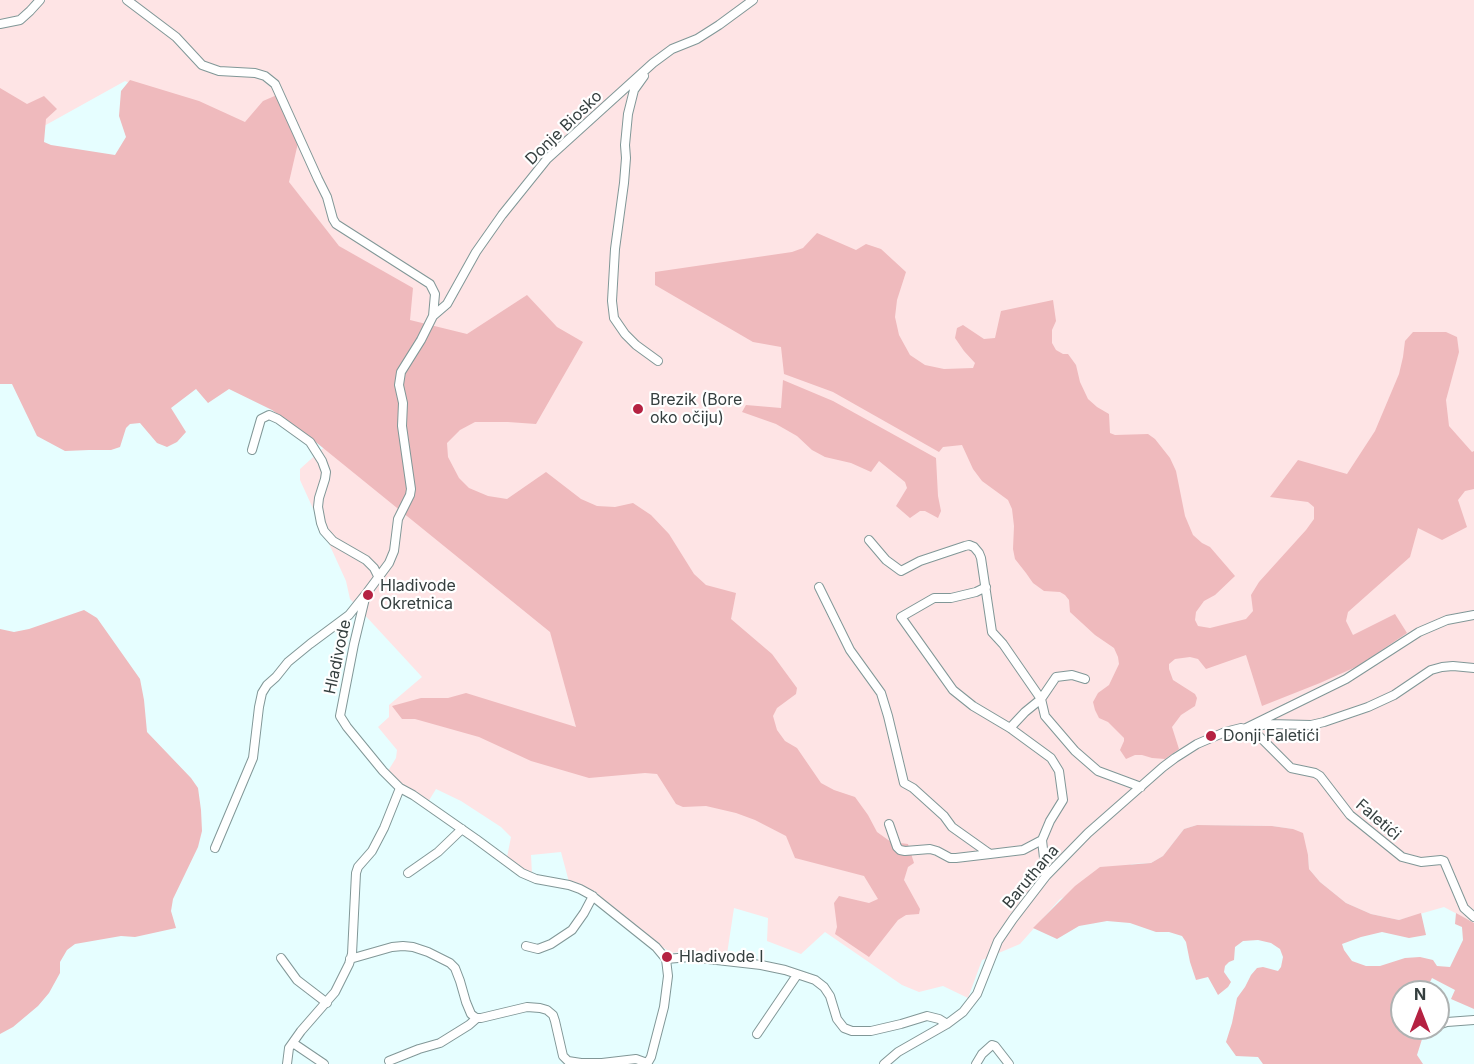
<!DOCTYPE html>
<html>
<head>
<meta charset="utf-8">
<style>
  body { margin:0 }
  #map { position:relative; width:1474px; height:1064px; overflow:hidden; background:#e6feff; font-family:Inter,sans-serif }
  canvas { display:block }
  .north { position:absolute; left:1390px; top:980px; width:60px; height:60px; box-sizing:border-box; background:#fff; border:2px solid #aeb2b2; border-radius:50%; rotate:0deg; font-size:16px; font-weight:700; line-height:24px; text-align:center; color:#353f3f }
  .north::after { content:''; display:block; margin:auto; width:21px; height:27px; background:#b52242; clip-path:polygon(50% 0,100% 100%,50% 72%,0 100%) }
</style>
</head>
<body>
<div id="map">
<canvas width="1474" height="1064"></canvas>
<div class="north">N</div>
</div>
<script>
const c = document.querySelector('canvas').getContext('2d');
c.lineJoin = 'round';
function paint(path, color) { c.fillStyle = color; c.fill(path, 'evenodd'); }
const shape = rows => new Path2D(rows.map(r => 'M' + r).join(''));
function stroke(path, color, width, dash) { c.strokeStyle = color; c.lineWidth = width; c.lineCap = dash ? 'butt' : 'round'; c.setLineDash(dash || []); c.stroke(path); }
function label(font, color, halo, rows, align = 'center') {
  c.font = font + ' Inter,sans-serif'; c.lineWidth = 4.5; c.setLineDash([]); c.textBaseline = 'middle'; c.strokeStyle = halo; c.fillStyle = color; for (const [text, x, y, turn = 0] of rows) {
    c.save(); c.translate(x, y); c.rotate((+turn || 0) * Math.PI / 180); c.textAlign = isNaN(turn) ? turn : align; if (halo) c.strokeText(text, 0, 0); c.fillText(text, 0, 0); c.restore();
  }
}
paint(shape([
  [0,0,1474,0,1474,923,1444,907,1399,920,1371,914,1346,903,1320,882,1309,869,1308,855,1293,829,1272,826,1197,825,1184,829,1163,856,1151,863,1132,864,1060,899,1020,944,982,960,968,998,943,986,919,992,902,985,825,932,801,954,767,941,768,918,734,908,727,954,691,951,672,953,657,944,594,891,569,882,561,852,531,855,532,874,522,869,507,857,511,837,501,827,461,801,436,789,428,802,401,785,388,771,396,758,397,750,378,727,389,717,389,705,422,677,350,599,346,581,300,480,300,469,342,431,185,109,125,81,26,136,0,130]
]), '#fee4e5');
paint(shape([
  [130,80,199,101,245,122,263,101,277,95,298,143,289,182,339,246,413,288,410,320,467,334,527,295,557,327,583,342,536,424,508,422,475,422,460,430,447,443,448,457,459,478,469,488,488,496,507,499,546,472,581,499,597,506,615,507,633,503,651,515,669,534,694,574,706,585,736,593,731,619,772,654,797,688,796,694,777,708,773,716,777,730,785,741,797,748,821,783,834,790,855,797,868,815,877,832,891,842,908,844,914,863,908,867,904,880,920,909,919,914,906,915,898,920,869,957,835,934,837,927,834,903,839,896,869,903,878,899,864,876,795,858,786,836,755,820,736,813,706,806,683,807,676,804,657,774,645,773,589,778,531,761,479,737,415,719,402,719,392,706,421,698,448,698,466,693,576,727,550,632,312,439,272,410,229,389,208,403,196,389,171,408,186,432,177,442,167,447,157,443,140,423,130,424,126,428,120,447,111,450,89,450,65,451,37,436,12,384,0,384,0,88,27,104,44,96,57,109,46,119,44,142,51,145,115,155,126,137,119,116,121,91],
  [817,233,856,250,866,244,881,249,906,272,897,300,895,317,899,335,910,355,925,365,944,369,973,368,975,363,964,351,955,338,957,328,963,325,984,339,995,338,1001,311,1053,300,1056,321,1052,330,1052,343,1056,350,1063,354,1068,354,1076,365,1080,382,1088,399,1097,407,1109,414,1110,433,1115,435,1148,434,1155,439,1170,458,1176,471,1185,516,1193,535,1202,543,1210,547,1235,576,1215,595,1204,601,1196,612,1195,620,1198,626,1210,628,1246,619,1253,611,1251,595,1259,582,1306,530,1314,519,1314,507,1308,502,1270,497,1298,460,1347,474,1375,431,1399,374,1403,357,1405,341,1413,332,1446,332,1457,337,1459,352,1446,400,1449,426,1472,452,1474,451,1474,489,1465,491,1458,500,1467,527,1442,540,1418,528,1410,557,1348,612,1346,621,1353,635,1395,614,1407,633,1358,666,1320,683,1262,706,1246,655,1206,669,1198,659,1190,657,1175,659,1169,664,1169,669,1173,680,1195,694,1197,698,1195,706,1181,715,1172,727,1179,749,1165,759,1152,758,1142,755,1135,755,1126,759,1120,750,1124,741,1124,738,1108,722,1099,718,1095,710,1093,702,1098,693,1109,685,1119,664,1118,657,1114,648,1095,635,1070,612,1069,600,1065,595,1060,592,1044,591,1033,583,1026,573,1015,559,1013,549,1014,526,1012,509,1008,500,982,481,973,469,962,445,943,447,939,452,833,392,784,374,781,347,753,342,655,285,655,272,792,252,803,248],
  [783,380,833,401,936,458,938,496,941,511,938,518,925,511,920,511,910,518,896,506,907,488,905,482,879,461,871,472,851,463,825,457,812,450,797,436,776,424,742,412,746,405,781,408],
  [84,610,97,618,140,679,144,700,147,732,191,778,198,788,201,810,202,831,198,847,173,899,171,911,176,928,135,937,121,936,75,944,67,950,60,962,60,973,49,993,38,1006,13,1027,0,1034,0,629,14,632,29,629],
  [1197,825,1272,826,1293,829,1303,833,1308,855,1309,869,1320,882,1346,903,1371,914,1399,920,1421,913,1426,935,1409,938,1382,932,1361,937,1342,944,1344,950,1352,961,1366,966,1380,966,1405,958,1420,957,1433,960,1437,966,1450,967,1463,940,1462,927,1455,924,1456,913,1474,923,1474,1009,1451,999,1455,990,1432,978,1425,992,1402,992,1402,1028,1417,1028,1423,1036,1417,1055,1423,1064,1263,1064,1258,1057,1236,1056,1226,1042,1232,1023,1237,998,1245,987,1251,975,1257,968,1263,967,1278,971,1281,967,1283,957,1280,949,1271,943,1258,940,1243,941,1235,947,1234,960,1229,962,1225,966,1224,972,1231,982,1228,987,1218,995,1208,977,1196,980,1190,962,1186,942,1182,936,1169,932,1156,932,1130,923,1107,921,1079,926,1057,939,1033,928,1075,886,1100,867,1151,863,1163,856,1184,829]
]), '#efbabd');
const street = shape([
  [127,0,176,37,202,65,219,71,255,73,265,76,275,84,318,179,327,197,333,219,336,224,430,284,435,294,433,316],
  [0,24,20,20,30,11,40,0],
  [644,76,634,90,628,114,625,145,626,158,624,183,615,249,612,301,614,318,625,334,636,345,658,361],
  [252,450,261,419,269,415,278,419,310,442,322,461,326,472,325,479,319,498,318,507,321,523,324,531,333,541,366,560,374,568,378,576],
  [869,540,886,560,901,571,920,561,965,546,969,545,974,547,979,553,981,558,992,632,1003,644,1041,699,1045,716,1075,751,1098,771,1141,787],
  [819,587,850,650,881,693,888,716,904,783,913,788,944,816,952,827,990,854,1023,850,1042,840],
  [986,587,976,592,951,598,934,598,901,617,953,690,973,706,1010,728,1051,758,1059,771,1063,800,1050,821,1042,840,1046,876],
  [1257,726,1268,724,1311,725,1324,722,1368,707,1394,695,1431,670,1442,667,1453,666,1474,668],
  [1010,728,1025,712,1041,699,1056,677,1072,675,1085,679],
  [1246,728,1346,679,1419,632,1447,620,1474,615],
  [400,788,383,771,347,727,340,716,354,644,366,594,389,563,394,551,398,519,410,495,411,489,402,426,403,403,399,385,401,372,421,340,433,316,447,304,476,252,502,215,547,159,653,63,672,49,697,39,719,25,753,0],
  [889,824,897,847,900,850,905,851,930,849,937,851,950,858,956,858,990,854],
  [215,848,253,758,259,707,262,693,267,685,276,677,288,662,310,644,349,615,365,595],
  [408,873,438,852,462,829],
  [526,946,538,949,551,944,572,930,584,913,593,896],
  [281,958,297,980,327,1003],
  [350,959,392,947,403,946,413,947,428,952,450,963,455,968,460,981,466,1002,471,1014,476,1018,481,1018,527,1007,540,1008,547,1010,553,1015,555,1021,563,1056,568,1061,581,1063,602,1063,636,1059,647,1063],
  [666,959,690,957,761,965,785,970,815,980,824,987,830,996,837,1019,844,1028,852,1031,871,1031,901,1024,927,1016,939,1019,947,1024],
  [1438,1025,1447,1022,1474,1020],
  [757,1034,797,975],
  [293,1043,324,1064],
  [389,1061,419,1049,440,1043,469,1025,477,1018],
  [287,1064,289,1048,301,1031,335,992,349,964,352,954,356,873,358,867,372,851,384,828,400,788,413,795,476,839,522,873,536,879,569,885,580,889,591,895,656,947,666,959,668,976,664,1007,651,1057,647,1064],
  [884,1064,898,1052,947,1024,963,1012,977,994,998,941,1013,919,1046,876,1088,833,1163,767,1175,758,1197,744,1225,732,1241,728,1254,731,1291,768,1315,773,1320,776,1350,815,1402,857,1421,862,1441,860,1444,861,1464,908,1474,917],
  [976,1064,982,1054,992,1045,995,1046,1009,1064]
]);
stroke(street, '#819797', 10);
stroke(street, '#fff', 8);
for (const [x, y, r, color] of [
  [638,409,6,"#b52242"],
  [368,595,6,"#b52242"],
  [1211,736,6,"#b52242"],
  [667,957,6,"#b52242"]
]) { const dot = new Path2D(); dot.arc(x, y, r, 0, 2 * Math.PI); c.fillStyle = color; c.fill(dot); stroke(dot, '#fff', 2); }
label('16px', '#353f3f', '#fff', [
  ["Donje Biosko",564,128,-44],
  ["Hladivode",338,657,-78],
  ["Faletići",1378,820,41],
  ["Baruthana",1031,877,-50]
]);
label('16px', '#353f3f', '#fff', [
  ["Brezik (Bore",650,400],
  ["oko očiju)",650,418],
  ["Hladivode",380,586],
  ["Okretnica",380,604],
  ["Donji Faletići",1223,736],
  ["Hladivode I",679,957]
], 'left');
</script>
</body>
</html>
